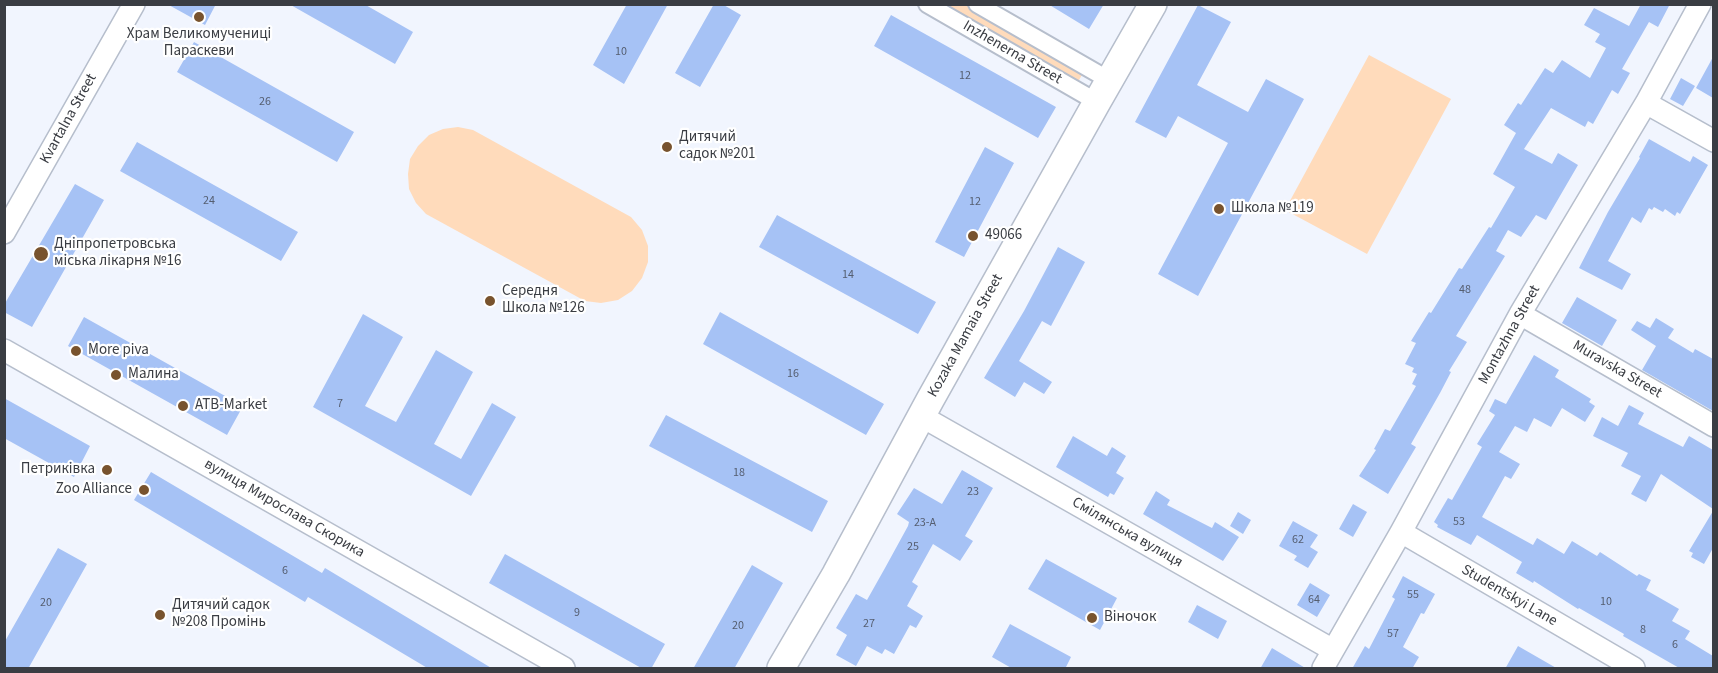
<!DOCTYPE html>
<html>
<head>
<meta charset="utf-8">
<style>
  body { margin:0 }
  #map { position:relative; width:1718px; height:673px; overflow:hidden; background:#f1f5fe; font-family:"Source Sans 3",sans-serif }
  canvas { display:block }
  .frame { position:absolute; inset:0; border:6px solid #3a3d43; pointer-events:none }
</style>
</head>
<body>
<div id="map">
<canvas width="1718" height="673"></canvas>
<div class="frame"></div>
</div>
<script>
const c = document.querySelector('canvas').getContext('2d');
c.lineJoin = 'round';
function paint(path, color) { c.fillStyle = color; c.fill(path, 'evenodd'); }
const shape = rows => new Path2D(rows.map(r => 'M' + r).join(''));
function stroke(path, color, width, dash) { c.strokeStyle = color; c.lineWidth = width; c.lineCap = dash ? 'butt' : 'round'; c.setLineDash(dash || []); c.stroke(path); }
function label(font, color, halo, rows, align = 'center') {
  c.font = font + ' "Source Sans 3",sans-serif'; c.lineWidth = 4.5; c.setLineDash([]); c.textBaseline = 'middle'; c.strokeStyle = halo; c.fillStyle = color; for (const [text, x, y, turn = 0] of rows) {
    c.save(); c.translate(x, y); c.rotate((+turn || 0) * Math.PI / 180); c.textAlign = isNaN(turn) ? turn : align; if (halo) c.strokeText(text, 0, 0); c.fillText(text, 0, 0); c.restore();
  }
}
paint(shape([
  [933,5,968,5,1085,70,1076,85],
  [1369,55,1451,99,1367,254,1285,210],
  [458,127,473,130,631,217,642,230,648,246,648,262,642,278,632,291,618,300,601,303,585,301,426,214,416,203,409,189,408,174,410,159,418,146,429,135,443,129]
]), '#ffdbbb');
paint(shape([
  [167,4,216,4,205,25],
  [289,4,364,4,413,32,395,64],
  [627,4,668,4,624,84,593,65],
  [714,4,722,4,741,15,700,87,675,73],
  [1048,4,1104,4,1089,29],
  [1641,4,1670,4,1658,27,1649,22,1622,69,1630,73,1618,94,1612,90,1593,124,1588,121,1585,127,1551,108,1524,149,1552,164,1558,153,1578,165,1546,220,1536,215,1521,237,1508,230,1496,251,1505,256,1456,336,1467,342,1449,371,1451,372,1440,393,1411,444,1416,447,1388,494,1359,476,1376,450,1374,449,1385,429,1390,431,1416,386,1412,384,1417,374,1412,372,1414,368,1405,364,1416,343,1411,341,1429,312,1431,313,1459,268,1462,269,1489,227,1491,228,1515,187,1493,174,1516,133,1504,125,1518,103,1521,105,1545,68,1553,73,1562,60,1590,78,1606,48,1595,42,1600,34,1584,25,1594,8,1629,26],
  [1198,5,1231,22,1197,85,1248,112,1266,79,1304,99,1198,296,1158,274,1228,143,1178,116,1166,138,1135,122],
  [891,15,1056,107,1038,138,874,46],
  [194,42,354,132,337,162,177,72],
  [1713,57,1713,98,1696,88],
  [1681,78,1695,86,1683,106,1670,99],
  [1649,139,1690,162,1693,156,1708,165,1680,214,1677,212,1675,216,1665,209,1663,212,1654,207,1652,210,1649,208,1641,223,1632,217,1608,261,1631,274,1622,290,1579,268,1608,212,1640,158,1639,157],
  [137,142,298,232,281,261,120,171],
  [985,147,1014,163,964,257,935,242],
  [75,184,104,200,32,327,4,312,4,305],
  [777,215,936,302,918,334,759,247],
  [1058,247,1085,262,1051,326,1042,321,1019,361,1052,382,1044,394,1024,382,1015,397,984,378,1024,311],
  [1577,297,1617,320,1602,346,1562,323],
  [720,312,884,404,866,435,703,344],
  [363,314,403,337,365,406,396,422,436,350,473,372,434,444,461,459,492,403,516,417,471,496,313,407],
  [84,317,243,406,227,435,68,346],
  [1656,318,1674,329,1668,338,1693,353,1695,349,1713,359,1713,411,1642,370,1656,346,1631,330,1637,321,1650,328],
  [1534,355,1559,370,1555,377,1591,399,1589,402,1595,406,1585,422,1562,408,1551,427,1534,418,1527,432,1515,426,1499,452,1520,464,1511,479,1505,476,1482,517,1533,545,1537,538,1564,554,1572,541,1597,556,1600,552,1637,576,1639,574,1651,580,1646,590,1679,609,1672,621,1690,631,1685,639,1713,656,1713,669,1681,669,1623,636,1624,634,1579,608,1578,609,1534,581,1533,583,1516,573,1522,562,1477,535,1471,545,1437,527,1438,525,1434,522,1448,498,1452,500,1482,447,1477,444,1495,415,1489,411,1495,399,1506,404],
  [4,398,90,446,74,477,4,438],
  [1629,405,1644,413,1638,424,1683,447,1689,436,1713,450,1713,509,1661,474,1646,502,1631,494,1641,476,1621,466,1628,453,1593,436,1602,417,1618,426],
  [666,415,828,501,812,532,649,446],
  [1073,436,1107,456,1112,447,1126,456,1116,473,1124,478,1114,495,1110,493,1108,497,1056,467],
  [962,470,993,488,965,536,973,541,960,561,933,544,912,582,918,586,907,606,923,616,916,628,910,625,894,654,885,649,882,654,867,646,856,666,836,655,847,635,836,628,856,594,867,600,885,568,908,526,909,522,897,514,914,488,942,504],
  [151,472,322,573,325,568,493,669,429,669,308,597,305,602,134,500],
  [1156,491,1170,500,1167,505,1212,528,1215,522,1239,537,1223,561,1143,514],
  [1353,504,1367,512,1353,537,1339,529],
  [1713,511,1713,548,1704,564,1691,557,1693,553,1689,551],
  [1238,512,1251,520,1243,534,1230,526],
  [1293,521,1318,535,1310,547,1318,552,1308,568,1294,560,1297,556,1279,546],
  [58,548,87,564,28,669,4,669,4,643],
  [505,554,665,644,651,669,643,669,489,583],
  [1046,559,1117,598,1100,630,1028,589],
  [752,565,783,583,734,669,693,669],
  [1403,576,1435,594,1424,614,1421,613,1403,647,1419,657,1412,669,1352,669,1365,646,1369,649,1395,599,1392,597],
  [1310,583,1330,595,1317,617,1297,605],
  [1197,605,1227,621,1218,639,1188,622],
  [1010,624,1071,657,1065,669,1013,669,992,657],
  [1518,646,1558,669,1505,669],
  [1272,648,1307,669,1260,669]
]), '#a6c2f5');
const pedestrian = shape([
  [927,4,1097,102],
  [977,4,1109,80]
]);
const minor = shape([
  [1646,103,1714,141],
  [4,233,134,4],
  [1520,314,1714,426],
  [4,350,564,668],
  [921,416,1333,650],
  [1401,532,1634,668],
  [1323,668,1401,532,1520,314,1646,103,1700,4]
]);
const tertiary = shape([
  [781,668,836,574,930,400,1097,102,1153,4]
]);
stroke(pedestrian, '#b6becc', 20);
stroke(minor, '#b6becc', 24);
stroke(tertiary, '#b6becc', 30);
stroke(pedestrian, '#fff', 16);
stroke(minor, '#fff', 21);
stroke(tertiary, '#fff', 27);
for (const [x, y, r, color] of [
  [199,17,6,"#78532e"],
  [667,147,6,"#78532e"],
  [1219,209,6,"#78532e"],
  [973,236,6,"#78532e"],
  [41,254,8,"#78532e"],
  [490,301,6,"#78532e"],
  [76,351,6,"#78532e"],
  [116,375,6,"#78532e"],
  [183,406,6,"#78532e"],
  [107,470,6,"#78532e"],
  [144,490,6,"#78532e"],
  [160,615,6,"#78532e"],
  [1092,618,6,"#78532e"]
]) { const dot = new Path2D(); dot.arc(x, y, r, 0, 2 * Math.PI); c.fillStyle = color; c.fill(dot); stroke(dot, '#fff', 2); }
label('12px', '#555e70', null, [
  ["10",621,52],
  ["12",965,76],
  ["26",265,102],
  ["24",209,201],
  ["12",975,202],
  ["14",848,275],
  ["48",1465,290],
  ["16",793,374],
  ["7",340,404],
  ["18",739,473],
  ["23",973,492],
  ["53",1459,522],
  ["23-А",925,523],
  ["62",1298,540],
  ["25",913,547],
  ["6",285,571],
  ["55",1413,595],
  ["64",1314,600],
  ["10",1606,602],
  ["20",46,603],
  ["9",577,613],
  ["27",869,624],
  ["20",738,626],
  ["8",1643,630],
  ["57",1393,634],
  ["6",1675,645]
]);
label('15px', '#3a3d43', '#fff', [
  ["Храм Великомучениці",199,35,"center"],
  ["Параскеви",199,52,"center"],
  ["Дитячий",679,138],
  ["садок №201",679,155],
  ["Школа №119",1231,209],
  ["49066",985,236],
  ["Дніпропетровська",54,245],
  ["міська лікарня №16",54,262],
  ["Середня",502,292],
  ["Школа №126",502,309],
  ["More piva",88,351],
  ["Малина",128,375],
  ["ATB-Market",195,406],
  ["Петриківка",95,470,"right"],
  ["Zoo Alliance",132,490,"right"],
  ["Дитячий садок",172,606],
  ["№208 Промінь",172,623],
  ["Віночок",1104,618]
], 'left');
label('15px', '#3a3d43', '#fff', [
  ["Inzhenerna Street",1012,53,30],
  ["Kvartalna Street",69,119,-61],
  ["Montazhna Street",1510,335,-61],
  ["Kozaka Mamaia Street",966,336,-61],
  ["Muravska Street",1617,370,30],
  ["вулиця Мирослава Скорика",284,509,30],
  ["Смілянська вулиця",1127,533,30],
  ["Studentskyi Lane",1509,596,30]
]);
</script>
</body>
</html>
